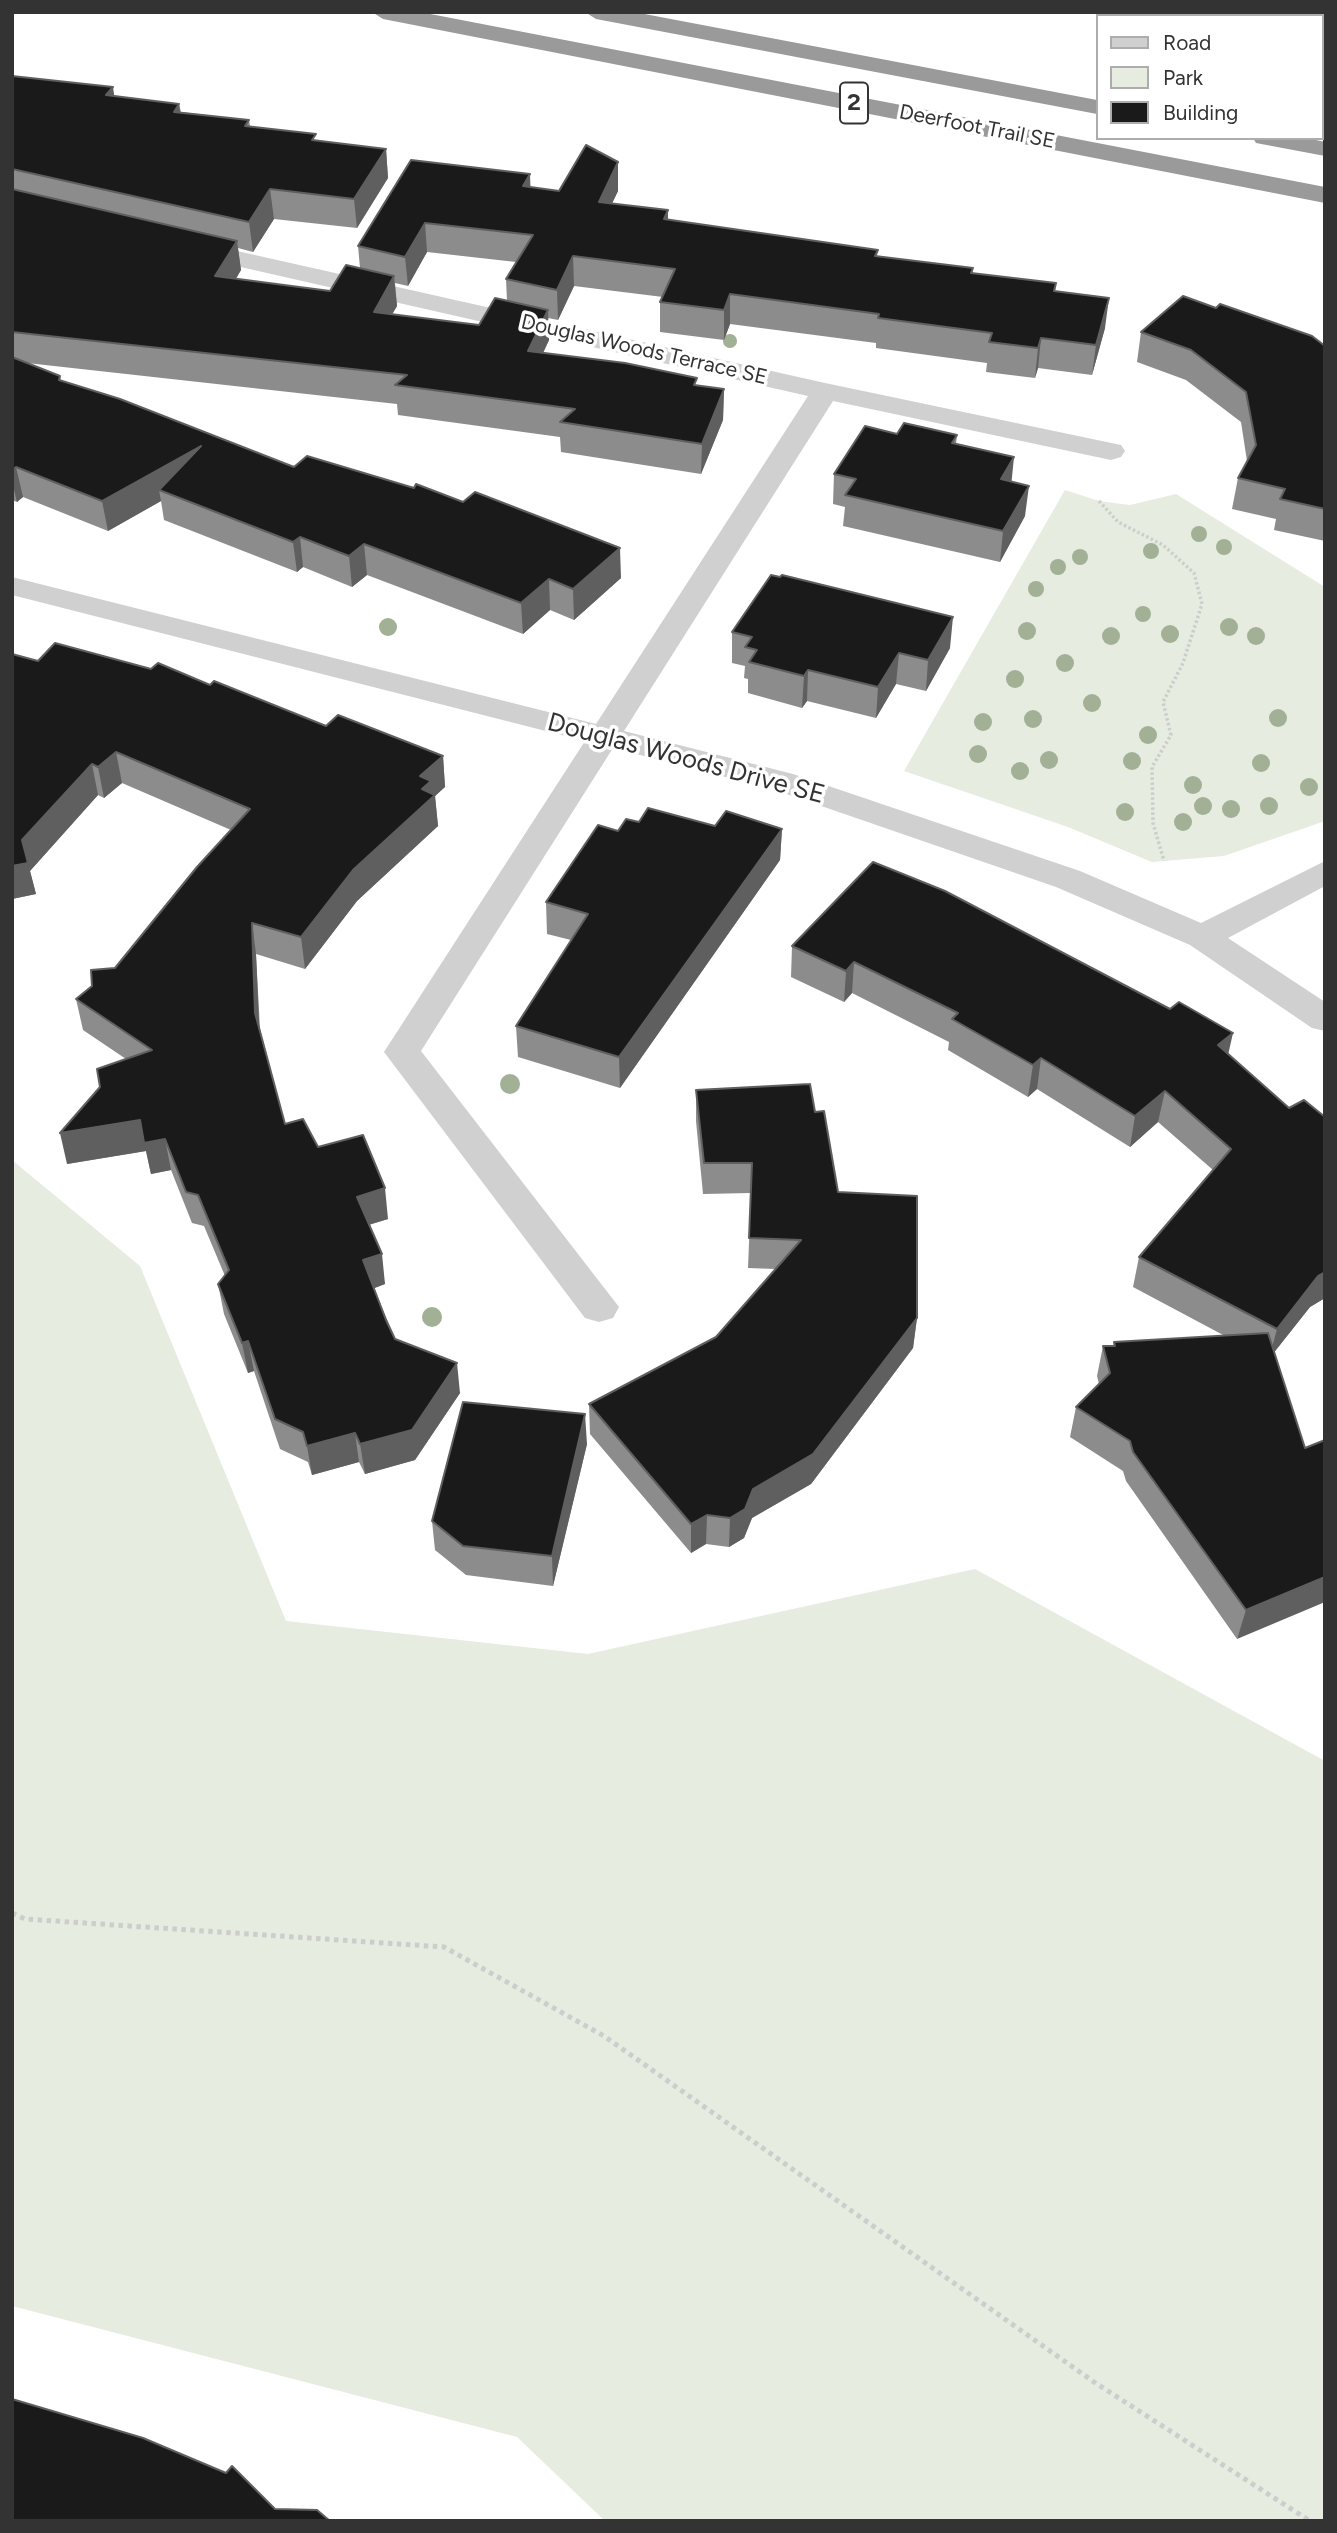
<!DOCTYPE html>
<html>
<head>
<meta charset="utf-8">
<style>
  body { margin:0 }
  #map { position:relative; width:1337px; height:2533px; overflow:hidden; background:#fff; font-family:Figtree,sans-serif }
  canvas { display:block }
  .frame { position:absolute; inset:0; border:14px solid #333; pointer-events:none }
  .legend { position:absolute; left:1096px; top:14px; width:228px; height:126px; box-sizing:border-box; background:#fff; border:2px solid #adadad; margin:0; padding:9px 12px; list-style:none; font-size:21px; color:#333 }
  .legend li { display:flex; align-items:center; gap:14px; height:35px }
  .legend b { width:35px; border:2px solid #adadad }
</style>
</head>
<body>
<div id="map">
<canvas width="1337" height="2533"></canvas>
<div class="frame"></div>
<ul class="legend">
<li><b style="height:9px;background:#d0d0d0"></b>Road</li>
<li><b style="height:19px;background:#e6ecdf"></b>Park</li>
<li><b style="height:19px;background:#1a1a1a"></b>Building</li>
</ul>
</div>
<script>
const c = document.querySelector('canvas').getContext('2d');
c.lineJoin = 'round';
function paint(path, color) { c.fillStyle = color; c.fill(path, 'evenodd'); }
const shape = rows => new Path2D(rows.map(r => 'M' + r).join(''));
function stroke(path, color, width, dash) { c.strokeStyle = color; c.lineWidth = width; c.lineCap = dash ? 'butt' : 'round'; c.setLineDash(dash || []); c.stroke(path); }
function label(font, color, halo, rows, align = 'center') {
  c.font = font + ' Figtree,sans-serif'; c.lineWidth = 7; c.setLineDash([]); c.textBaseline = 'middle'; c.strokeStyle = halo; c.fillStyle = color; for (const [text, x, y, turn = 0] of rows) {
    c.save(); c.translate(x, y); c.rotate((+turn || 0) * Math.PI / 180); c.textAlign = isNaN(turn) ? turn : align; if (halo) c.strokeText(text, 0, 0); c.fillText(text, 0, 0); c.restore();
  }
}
paint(shape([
  [1065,490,1099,501,1130,505,1176,494,1325,587,1325,821,1224,856,1152,862,1068,827,904,771],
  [12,1160,140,1266,286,1621,588,1654,975,1569,1325,1761,1325,2521,605,2521,517,2437,12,2306]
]), '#e6ecdf');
stroke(shape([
  [1099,501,1118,522,1163,545,1194,573,1202,604,1183,663,1163,702,1171,735,1152,767,1153,823,1164,861]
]), '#cdcdcd', 3.5, [2.5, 2.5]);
stroke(shape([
  [12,1913,25,1919,444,1947,604,2036,1094,2382,1310,2521]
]), '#cdcdcd', 5, [4.5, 4.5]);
paint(shape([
  [1255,12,1295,12,1297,16,1257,16,1255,12],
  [1321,15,1325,16,1325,30,1321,29,1321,16,1318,16,1321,15],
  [188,240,825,383,1121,445,1125,451,1121,457,1111,460,833,401,624,731,793,774,1080,871,1201,923,1325,861,1325,886,1228,938,1325,1002,1325,1031,1312,1028,1190,945,1056,887,772,789,613,748,421,1051,619,1307,613,1318,599,1322,585,1318,384,1052,585,741,12,595,12,577,596,724,808,396,179,253,175,248,179,243,188,240]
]), '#d0d0d0');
paint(shape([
  [372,12,420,12,1325,187,1325,203,383,19,372,12],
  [585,12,634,12,1097,100,1097,114,596,19,585,12],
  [1253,138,1307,138,1325,142,1325,156,1256,143,1253,138]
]), '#9a9a9a');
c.fillStyle = '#a2b095';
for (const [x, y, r] of [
  [730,341,7],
  [1199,534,8],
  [1224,547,8],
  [1151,551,8],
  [1080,557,8],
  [1058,567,8],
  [1036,589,8],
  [1143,614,8],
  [388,627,9],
  [1229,627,9],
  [1027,631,9],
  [1170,634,9],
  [1111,636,9],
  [1256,636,9],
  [1065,663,9],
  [1015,679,9],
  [1092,703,9],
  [1278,718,9],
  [1033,719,9],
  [983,722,9],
  [1148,735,9],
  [978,754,9],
  [1049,760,9],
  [1132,761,9],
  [1261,763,9],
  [1020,771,9],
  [1193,785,9],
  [1309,787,9],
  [1203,806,9],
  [1269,806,9],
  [1231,809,9],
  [1125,812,9],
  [1183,822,9],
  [510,1084,10],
  [432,1317,10]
]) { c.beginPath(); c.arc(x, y, r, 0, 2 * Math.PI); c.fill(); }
paint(shape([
  [12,76,114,96,179,104,181,112,249,120,250,126,316,140,386,149,388,178,357,228,274,219,253,252,238,248,241,270,236,279,330,291,360,268,358,246,411,160,531,187,559,191,618,162,618,191,612,203,668,220,878,250,877,256,973,268,973,273,1056,283,1055,292,1105,328,1092,375,1038,368,1035,378,986,372,987,363,876,348,876,343,730,324,724,340,660,332,660,302,663,297,574,286,558,320,548,318,549,340,543,353,697,386,724,389,723,420,701,474,561,452,560,437,398,415,397,404,27,363,60,376,61,381,294,467,621,578,574,620,550,610,523,634,367,575,352,587,303,567,297,572,164,520,161,501,108,531,23,497,17,502,12,500],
  [427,252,516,262,506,279,507,301,479,325,392,314,397,306,395,283,408,286],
  [1141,332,1325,346,1325,541,1274,530,1276,519,1232,509,1238,478,1247,461,1241,422,1186,380,1137,362],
  [897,434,957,435,956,444,1011,481,1025,516,1000,562,843,526,845,507,833,504,834,474],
  [732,632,950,648,926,691,896,684,876,718,807,701,802,708,748,693,748,679,744,678,745,666,732,663],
  [38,661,210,685,326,726,443,756,445,787,435,796,438,826,357,901,305,969,256,954,260,1029,285,1124,318,1147,388,1219,369,1225,385,1284,374,1288,395,1339,460,1393,415,1460,365,1474,359,1462,312,1475,308,1462,280,1449,254,1371,248,1373,224,1314,218,1284,225,1276,204,1226,192,1223,171,1170,151,1174,146,1151,67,1164,126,1059,83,1030,76,999,115,968,231,830,122,783,104,798,98,795,30,871,36,894,12,899],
  [639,822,782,829,780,860,620,1088,518,1057,516,1026,571,940,547,934,546,902,618,831],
  [792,946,1228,1054,1289,1108,1325,1117,1325,1298,1310,1307,1274,1352,1305,1448,1237,1639,1126,1481,1123,1471,1070,1437,1076,1407,1099,1384,1097,1376,1103,1346,1113,1346,1114,1342,1225,1336,1133,1287,1139,1257,1213,1170,1158,1122,1130,1147,1037,1089,1028,1097,948,1050,949,1042,852,993,844,1002,791,977],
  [696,1090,815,1112,838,1192,917,1318,913,1348,811,1484,752,1518,744,1538,729,1547,706,1544,691,1553,590,1434,589,1404,716,1337,775,1269,748,1268,751,1193,703,1194,696,1121],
  [587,1444,553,1586,466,1575,435,1550,432,1521]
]), '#8c8c8c');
paint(shape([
  [113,87,117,115,106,95],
  [179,104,183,133,174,112],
  [386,149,388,178,357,228,354,199],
  [618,162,618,191,599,231,599,202],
  [530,174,531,203,523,186],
  [270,189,274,219,253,252,249,222],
  [668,210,668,239,664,219],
  [425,223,427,252,408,286,405,257],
  [237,241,241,270,219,306,215,276],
  [573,256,574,286,558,320,557,290],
  [394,276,397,306,376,342,374,312],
  [730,294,730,324,724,340,724,310],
  [1109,298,1105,328,1092,375,1096,345],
  [548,310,549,340,530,381,528,351],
  [1041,338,1038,368,1035,378,1038,348],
  [724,389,723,420,701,474,702,444],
  [201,446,159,490,161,501,108,531,102,501],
  [1014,457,1011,487,1001,479],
  [16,467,23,497,17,502,12,481,12,470],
  [1029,486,1025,516,1000,562,1003,531],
  [300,537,303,567,297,572,293,542],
  [364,544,367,575,352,587,349,556],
  [620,548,621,578,574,620,573,589],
  [549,579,550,610,523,634,521,603],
  [953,617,950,648,926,691,928,660],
  [899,653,896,684,876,718,878,687],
  [808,670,807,701,802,708,804,676],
  [116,752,122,783,104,798,98,767],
  [443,756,445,787,435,796,438,826,357,901,305,969,301,937,420,776],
  [92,764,98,795,30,871,36,894,12,899,12,866,22,840],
  [782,829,780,860,620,1088,619,1057],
  [252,923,256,954,260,1044,255,1013],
  [854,962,852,993,844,1002,846,971],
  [1233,1033,1226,1064,1218,1045],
  [1041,1058,1037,1089,1028,1097,1033,1065],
  [1165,1091,1158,1122,1130,1147,1135,1116],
  [140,1120,165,1139,171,1170,151,1174,146,1151,67,1164,60,1133],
  [385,1188,388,1219,361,1227,357,1197],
  [382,1254,385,1284,367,1291,363,1260],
  [1325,1272,1325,1298,1310,1307,1269,1359,1277,1329,1318,1276],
  [917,1318,913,1348,811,1484,752,1518,744,1538,729,1547,730,1518,753,1489],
  [248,1341,254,1371,248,1373,242,1343],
  [457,1363,460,1393,415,1460,365,1474,360,1444],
  [585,1414,587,1444,553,1586,552,1556],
  [355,1433,359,1462,312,1475,307,1446],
  [707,1515,706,1544,691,1553,691,1524],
  [1325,1577,1325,1602,1237,1639,1246,1610]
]), '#5f5f5f');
const building = shape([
  [12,76,113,87,106,95,179,104,174,112,249,120,245,126,316,134,312,140,386,149,354,199,270,189,249,222,12,169,12,76],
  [586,145,618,162,599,202,668,210,664,219,878,250,875,256,973,268,971,273,1056,283,1054,291,1109,298,1096,345,1041,338,1038,348,989,342,992,333,878,318,879,314,730,294,724,310,660,302,675,269,573,256,557,290,506,279,533,235,425,223,405,257,358,246,411,160,530,174,523,186,559,191,586,145],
  [12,189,237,241,215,276,330,291,346,265,394,276,374,312,479,325,495,298,548,310,528,351,625,363,697,378,694,385,724,389,702,444,560,422,575,409,395,385,407,375,12,332,12,189],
  [1183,296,1216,308,1220,304,1312,336,1325,346,1325,509,1280,499,1285,489,1238,478,1256,445,1246,392,1191,350,1141,332,1183,296],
  [12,357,60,376,59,380,120,399,294,467,307,456,414,488,416,484,463,502,475,492,620,548,573,589,549,579,521,603,364,544,349,556,300,537,293,542,159,490,201,446,102,501,16,467,12,470,12,357],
  [904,423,957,435,952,443,1014,457,1001,479,1029,486,1003,531,845,495,856,479,834,474,865,426,897,434,904,423],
  [771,575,780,577,782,575,953,617,928,660,899,653,878,687,808,670,804,676,749,662,757,650,745,647,752,637,732,632,771,575],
  [55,643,151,669,158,663,210,685,214,681,326,726,338,715,443,756,420,776,431,781,422,789,435,795,353,870,301,937,252,923,255,1013,285,1124,303,1119,318,1147,363,1135,385,1188,357,1197,382,1254,363,1260,386,1320,395,1339,457,1363,412,1430,360,1444,355,1433,307,1446,303,1432,275,1419,248,1341,242,1343,218,1284,229,1270,198,1195,186,1192,165,1139,144,1143,140,1120,60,1133,100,1087,97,1069,152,1050,76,999,92,986,91,970,115,968,197,867,250,809,116,752,98,767,92,764,22,840,28,863,12,866,12,654,38,661,55,643],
  [648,808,715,826,726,811,782,829,619,1057,516,1026,588,914,546,902,598,825,618,831,626,819,639,822,648,808],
  [873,862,945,891,1170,1009,1179,1002,1233,1033,1218,1045,1289,1108,1304,1100,1325,1117,1325,1272,1318,1276,1277,1329,1139,1257,1231,1149,1165,1091,1135,1116,1041,1058,1033,1065,952,1019,958,1013,854,962,846,971,792,946,873,862],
  [810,1084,815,1112,824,1111,838,1192,917,1196,917,1318,813,1454,753,1489,745,1509,730,1518,707,1515,691,1524,589,1404,716,1337,801,1240,749,1238,752,1163,704,1163,696,1090,810,1084],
  [1268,1333,1305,1448,1325,1440,1325,1577,1246,1610,1133,1452,1130,1441,1076,1407,1110,1373,1103,1346,1115,1346,1114,1342,1268,1333],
  [463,1402,585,1414,552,1556,463,1546,432,1521,463,1402],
  [12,2399,143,2438,226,2473,232,2466,275,2509,317,2510,330,2521,12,2521,12,2399]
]);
paint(building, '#1a1a1a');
stroke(building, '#5f5f5f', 2);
label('21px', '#333', '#fff', [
  ["Deerfoot Trail SE",977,127,11],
  ["Douglas Woods Terrace SE",644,350,13]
]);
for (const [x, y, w] of [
  [854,103,28]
]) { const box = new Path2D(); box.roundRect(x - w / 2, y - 20.5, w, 41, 5); c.fillStyle = '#fff'; c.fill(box); stroke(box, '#333', 2); }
label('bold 24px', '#333', null, [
  ["2",854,103]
]);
label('26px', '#333', '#fff', [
  ["Douglas Woods Drive SE",686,759,15]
]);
</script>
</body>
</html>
